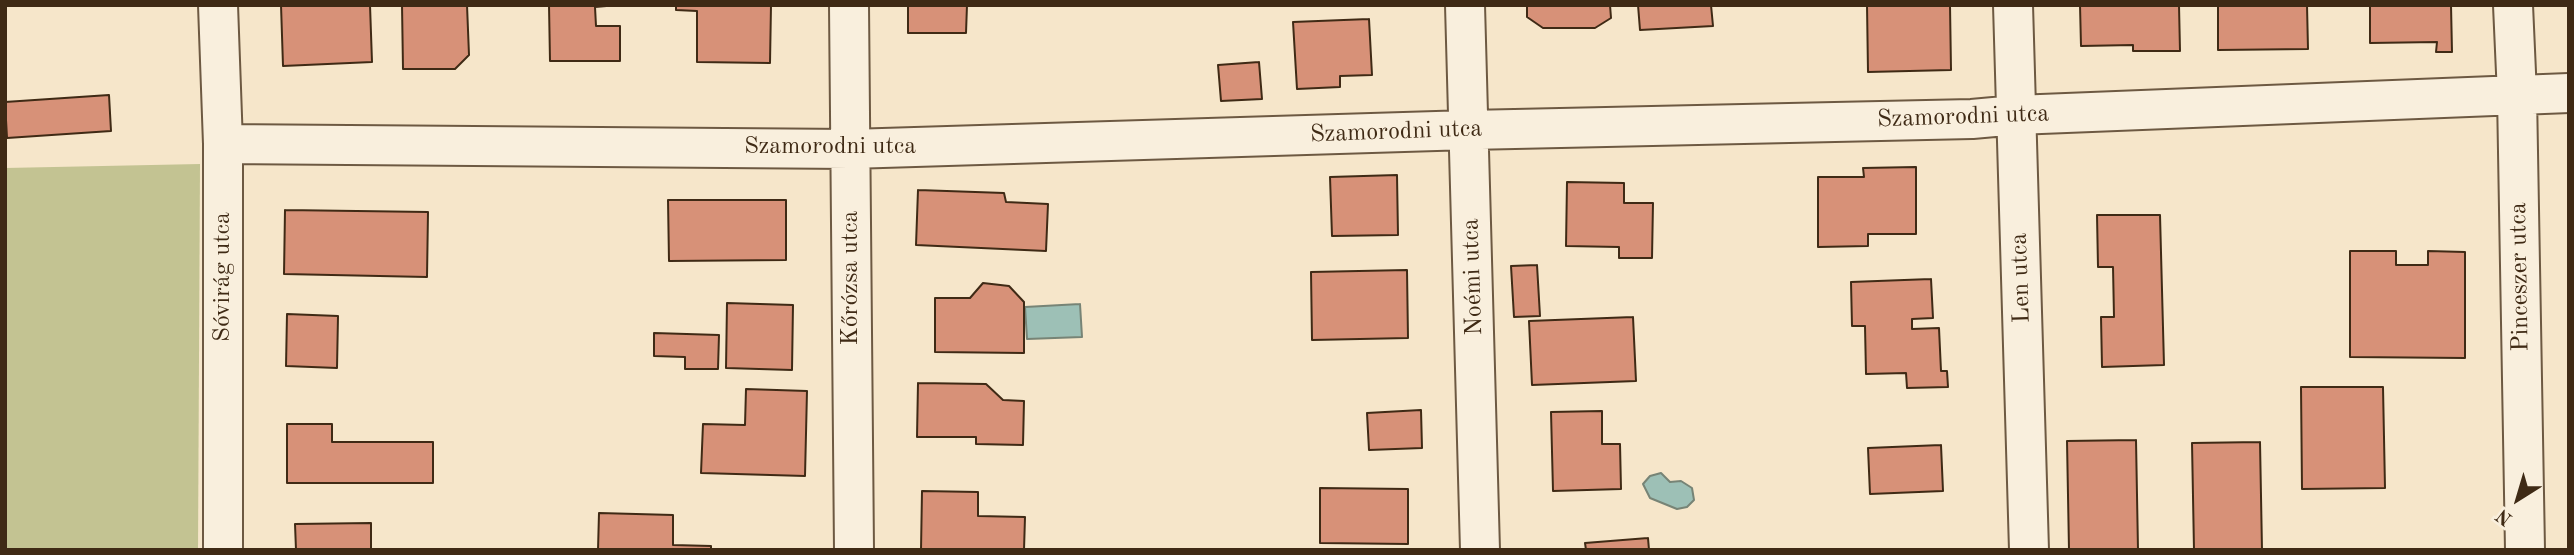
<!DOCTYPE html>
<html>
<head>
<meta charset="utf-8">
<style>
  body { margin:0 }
  #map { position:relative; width:2574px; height:555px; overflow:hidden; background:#f6e6ca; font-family:"Old Standard TT",serif }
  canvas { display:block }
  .frame { position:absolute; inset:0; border:7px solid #3f2a15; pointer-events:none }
  .north { position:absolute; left:2483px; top:464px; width:70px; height:70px; -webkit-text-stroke:5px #f9efdd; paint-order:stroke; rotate:217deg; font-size:19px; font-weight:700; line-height:28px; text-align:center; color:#3f2a15 }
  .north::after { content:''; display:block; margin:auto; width:24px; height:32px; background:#3f2a15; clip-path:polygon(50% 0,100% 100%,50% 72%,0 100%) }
</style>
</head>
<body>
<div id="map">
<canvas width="2574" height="555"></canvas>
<div class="frame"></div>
<div class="north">N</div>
</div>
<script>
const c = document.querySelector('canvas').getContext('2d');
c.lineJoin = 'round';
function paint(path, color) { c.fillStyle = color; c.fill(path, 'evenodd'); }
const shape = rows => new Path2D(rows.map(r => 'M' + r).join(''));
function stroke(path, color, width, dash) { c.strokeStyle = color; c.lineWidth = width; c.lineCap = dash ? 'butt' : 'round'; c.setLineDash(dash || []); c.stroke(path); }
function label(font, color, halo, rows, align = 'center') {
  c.font = font + ' "Old Standard TT",serif'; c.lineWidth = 7; c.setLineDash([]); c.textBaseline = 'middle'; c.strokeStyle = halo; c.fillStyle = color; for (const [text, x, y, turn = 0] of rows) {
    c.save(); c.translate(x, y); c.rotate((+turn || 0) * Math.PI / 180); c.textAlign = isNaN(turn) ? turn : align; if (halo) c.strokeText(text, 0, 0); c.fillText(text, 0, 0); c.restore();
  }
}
paint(shape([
  [200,164,198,550,5,550,5,168]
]), '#c3c392');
const water = shape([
  [1080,304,1082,337,1027,339,1025,307,1080,304],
  [1661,473,1670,482,1681,481,1692,488,1694,500,1687,507,1677,509,1650,498,1643,484,1650,476,1661,473]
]);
paint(water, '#9dc0b6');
stroke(water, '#778476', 2);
const building = shape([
  [281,5,370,5,372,62,283,66,281,5],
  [402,5,467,5,469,55,455,69,403,69,402,5],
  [549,5,618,5,595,7,596,26,620,26,620,61,550,61,549,5],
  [676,5,771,5,770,63,697,62,697,11,676,10,676,5],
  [908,5,967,5,966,33,908,33,908,5],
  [1527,5,1610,5,1611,18,1595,28,1543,28,1527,17,1527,5],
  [1638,5,1711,5,1713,26,1640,30,1638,5],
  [1867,5,1950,5,1951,70,1868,72,1867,5],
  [2080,5,2179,5,2180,51,2133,51,2133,45,2081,46,2080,5],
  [2218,5,2307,5,2308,49,2218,50,2218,5],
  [2370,5,2451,5,2452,52,2436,52,2437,42,2370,43,2370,5],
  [1369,19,1372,75,1340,76,1340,87,1297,89,1293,22,1369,19],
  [1259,62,1262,99,1221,101,1218,65,1259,62],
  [109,95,111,131,7,138,5,102,109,95],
  [1916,167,1916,234,1868,234,1868,246,1818,247,1818,177,1864,177,1863,168,1916,167],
  [1397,175,1398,235,1332,236,1330,177,1397,175],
  [1567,182,1624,183,1624,203,1653,203,1652,258,1619,258,1619,247,1566,246,1567,182],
  [918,190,1004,193,1006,202,1048,204,1046,251,916,245,918,190],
  [668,200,786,200,786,260,669,261,668,200],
  [285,210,428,212,427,277,284,274,285,210],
  [2097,215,2160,215,2164,365,2102,367,2101,317,2114,317,2113,267,2098,267,2097,215],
  [2350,251,2396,251,2396,265,2428,265,2428,251,2465,252,2465,358,2350,357,2350,251],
  [1537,265,1540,316,1514,317,1511,266,1537,265],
  [1407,270,1408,338,1312,340,1311,272,1407,270],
  [1931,279,1933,318,1912,319,1912,329,1939,328,1941,371,1947,371,1948,387,1907,388,1906,373,1866,374,1865,326,1852,326,1851,282,1931,279],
  [983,283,1009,286,1024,302,1024,353,935,352,935,298,970,298,983,283],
  [727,303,793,305,792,370,726,368,727,303],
  [287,314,338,316,337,368,286,366,287,314],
  [1633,317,1636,381,1532,385,1529,321,1633,317],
  [654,333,719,335,718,369,685,369,685,357,654,356,654,333],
  [918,383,986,384,1003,400,1024,401,1023,445,976,444,976,437,917,437,918,383],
  [2301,387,2383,387,2385,488,2302,489,2301,387],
  [746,389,807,391,805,476,701,473,703,424,745,425,746,389],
  [1421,410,1422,448,1369,450,1367,413,1421,410],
  [1602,411,1602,444,1620,444,1621,489,1553,491,1551,412,1602,411],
  [287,424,332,424,332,442,433,442,433,483,287,483,287,424],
  [2136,440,2138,550,2069,550,2067,441,2136,440],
  [2260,442,2262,550,2194,550,2192,443,2260,442],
  [1941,445,1943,491,1870,494,1868,448,1941,445],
  [1320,488,1408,489,1408,544,1320,543,1320,488],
  [922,491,978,492,978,516,1025,517,1024,550,921,550,922,491],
  [599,513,673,515,673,545,711,546,711,550,598,550,599,513],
  [371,523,371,550,296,550,295,524,371,523],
  [1648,538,1649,550,1586,550,1585,543,1648,538]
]);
paint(building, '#d79178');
stroke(building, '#3f2a15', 2);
const street = shape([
  [218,5,223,144,223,550],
  [849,5,854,550],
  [1465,5,1480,550],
  [2013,5,2029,550],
  [2513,5,2517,95,2525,550],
  [223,144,850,149,1469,130,1972,119,2016,115,2569,93]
]);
stroke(street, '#6d5942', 42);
stroke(street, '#f9efdd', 38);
label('24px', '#3f2a15', '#f9efdd', [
  ["Szamorodni utca",1963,117,-2],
  ["Szamorodni utca",1396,132,-2],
  ["Szamorodni utca",830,147],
  ["Sóvirág utca",223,277,-90],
  ["Noémi utca",1473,277,-92],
  ["Pinceszer utca",2520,277,-91],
  ["Kőrózsa utca",851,278,-90],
  ["Len utca",2021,278,-92]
]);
</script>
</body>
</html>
